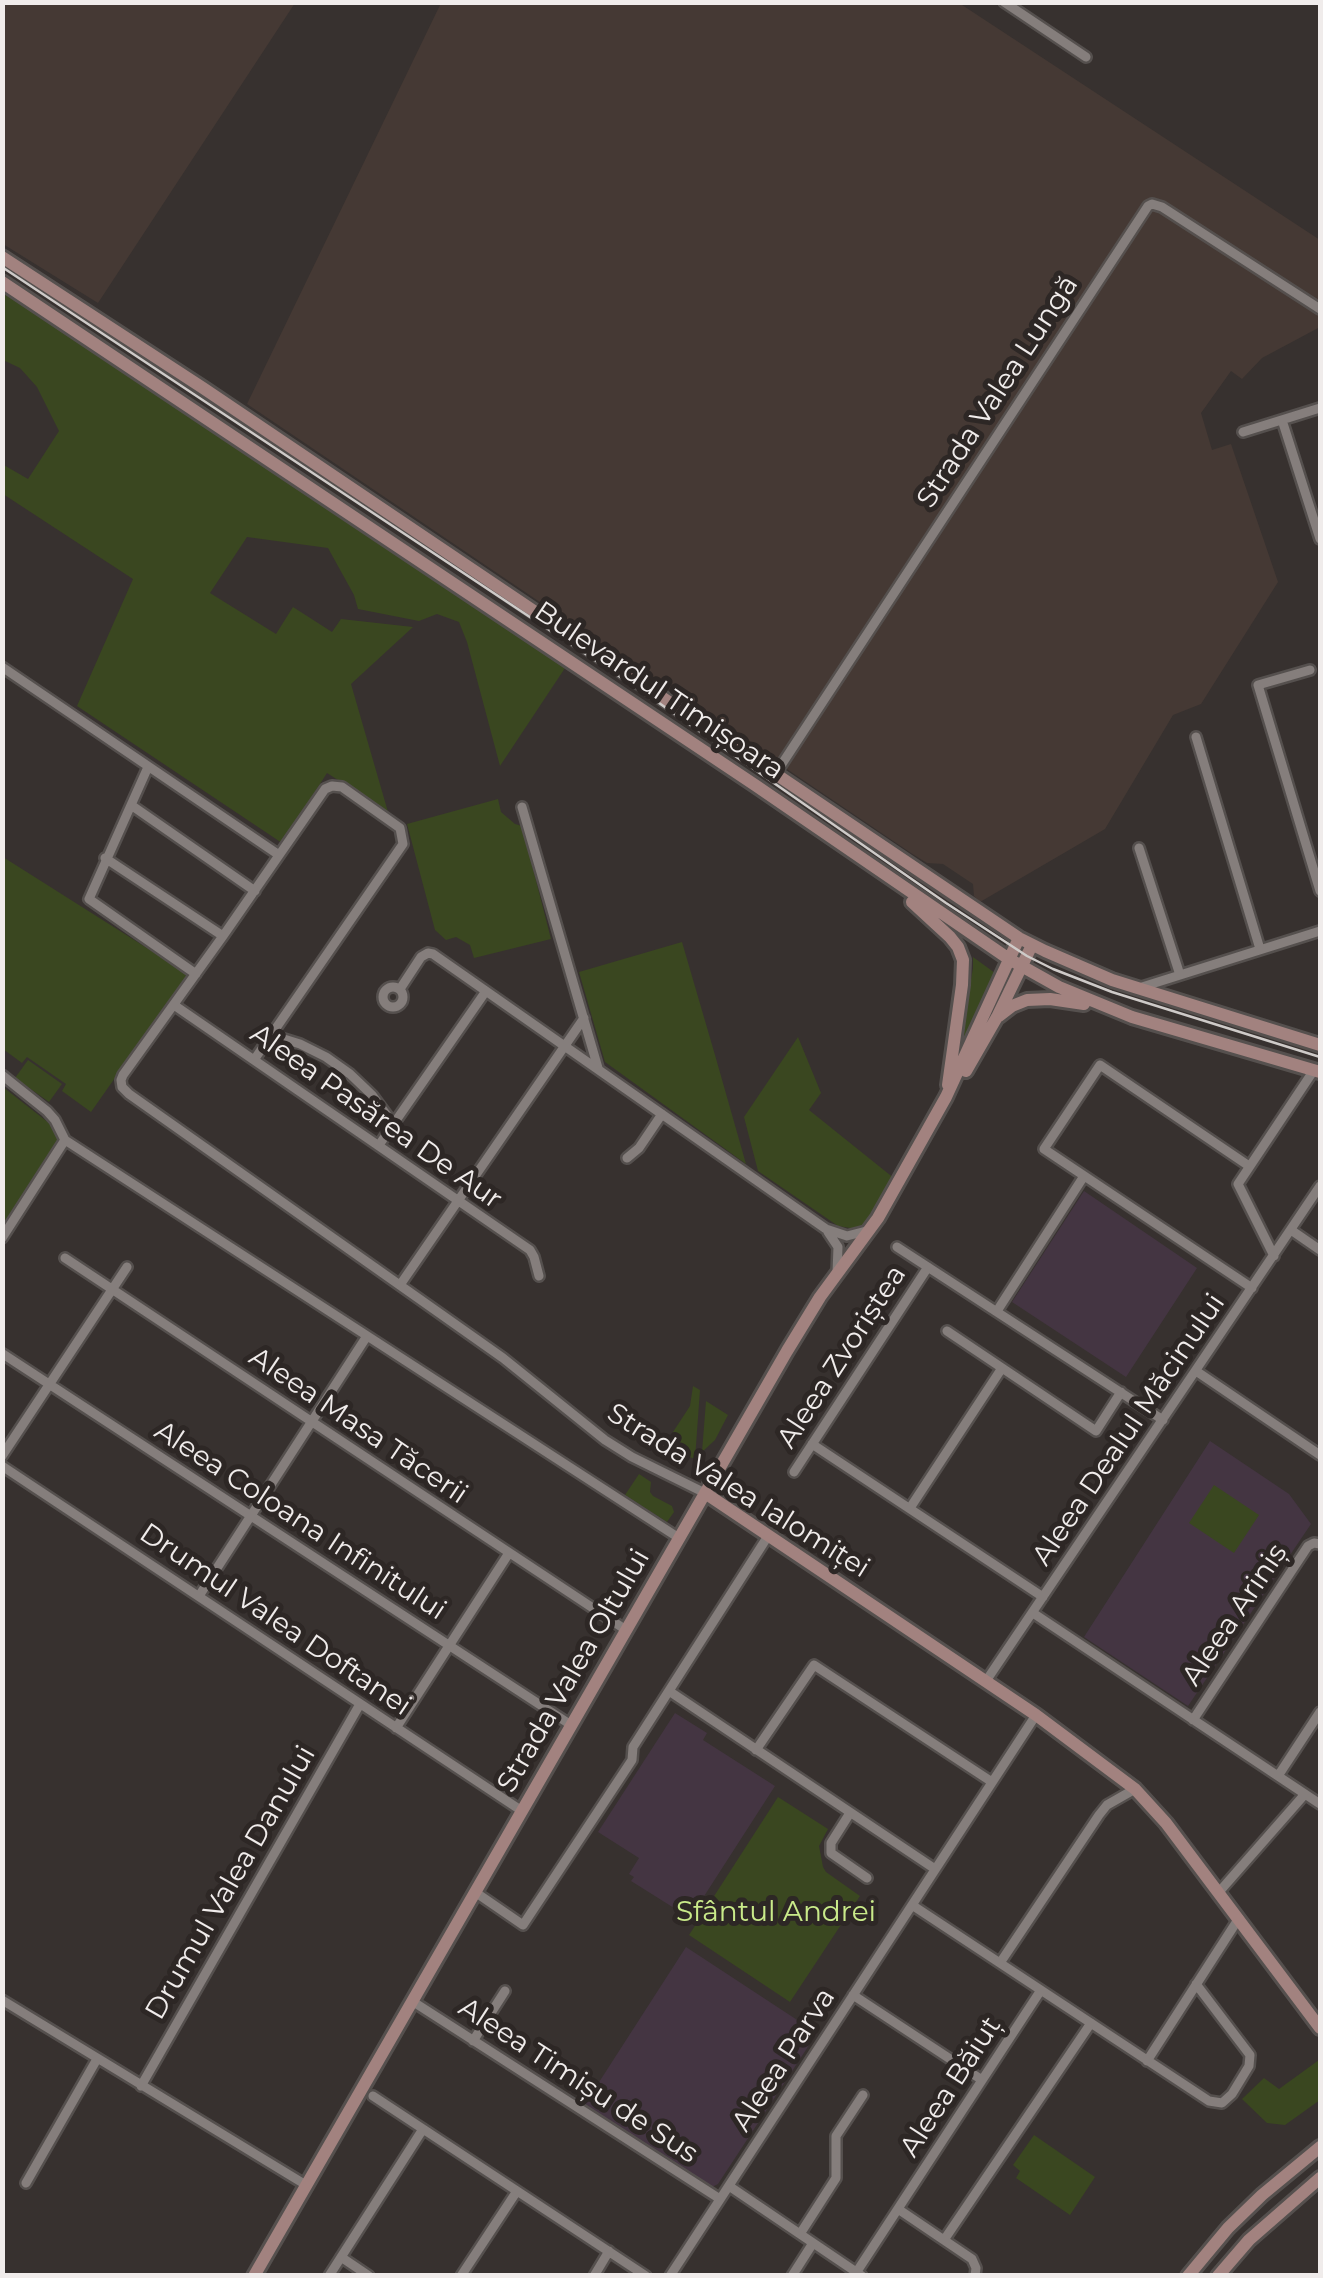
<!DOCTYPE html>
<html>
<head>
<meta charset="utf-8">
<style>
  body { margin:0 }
  #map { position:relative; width:1323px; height:2278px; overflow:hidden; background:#37312f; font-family:Montserrat,sans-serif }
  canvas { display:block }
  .frame { position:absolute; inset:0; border:5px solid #f0eceb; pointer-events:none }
</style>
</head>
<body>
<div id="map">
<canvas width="1323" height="2278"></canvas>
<div class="frame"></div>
</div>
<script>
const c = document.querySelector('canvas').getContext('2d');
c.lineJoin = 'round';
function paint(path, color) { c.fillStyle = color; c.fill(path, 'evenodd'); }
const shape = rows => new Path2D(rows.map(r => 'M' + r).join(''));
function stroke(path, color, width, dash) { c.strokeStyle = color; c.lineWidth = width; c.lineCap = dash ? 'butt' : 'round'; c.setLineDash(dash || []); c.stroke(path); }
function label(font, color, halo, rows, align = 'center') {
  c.font = font + ' Montserrat,sans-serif'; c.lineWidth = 10; c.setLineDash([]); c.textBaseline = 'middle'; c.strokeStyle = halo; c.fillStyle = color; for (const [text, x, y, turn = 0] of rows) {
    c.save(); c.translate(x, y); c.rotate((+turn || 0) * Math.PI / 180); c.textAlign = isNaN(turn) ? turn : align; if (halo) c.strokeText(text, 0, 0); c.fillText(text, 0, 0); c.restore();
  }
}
paint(shape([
  [2,3,295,3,98,303,3,244],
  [441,3,959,3,1320,240,1320,327,1262,358,1242,379,1231,371,1201,413,1212,450,1231,444,1278,582,1201,704,1173,715,1105,829,980,902,974,896,973,884,943,864,927,863,911,853,247,404]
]), '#453934');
paint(shape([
  [1084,1191,1197,1268,1126,1377,1012,1302],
  [1210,1441,1289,1494,1311,1524,1188,1706,1084,1637],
  [675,1713,707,1733,703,1740,775,1786,690,1918,631,1881,634,1877,629,1874,639,1858,598,1832],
  [686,1947,817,2033,718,2184,712,2187,707,2187,583,2107]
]), '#443542');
paint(shape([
  [3,292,567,665,500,766,467,642,459,622,437,614,419,621,358,609,354,595,328,548,247,537,210,593,276,634,293,607,332,632,341,619,413,627,351,684,388,812,327,773,282,843,77,706,133,579,3,494,2,464,28,479,59,431,37,387,20,368,3,360],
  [498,799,501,812,515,824,522,826,551,939,474,958,470,945,456,937,446,940,435,930,407,824],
  [3,857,188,974,91,1112,62,1091,66,1084,27,1057,22,1063,3,1049],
  [682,942,715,1055,746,1164,605,1062,579,972],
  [973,957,995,973,962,1044,960,1044,973,968],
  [798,1037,821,1093,809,1110,895,1179,867,1224,856,1229,838,1226,758,1171,744,1117],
  [28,1060,62,1084,49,1102,15,1078],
  [3,1087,54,1127,59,1138,3,1227],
  [693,1386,700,1390,695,1459,679,1453,671,1439,673,1432,690,1406],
  [706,1401,728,1415,715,1440,702,1452],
  [639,1474,651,1482,650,1492,653,1496,672,1506,674,1512,667,1522,625,1495],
  [1214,1485,1259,1515,1234,1553,1189,1523],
  [778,1797,828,1829,819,1846,823,1867,826,1872,860,1896,790,2002,689,1935],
  [1319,2060,1320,2100,1285,2125,1267,2123,1242,2099,1264,2078,1279,2089],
  [1034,2135,1095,2177,1070,2215,1016,2178,1020,2171,1013,2165]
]), '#3a4720');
const street = shape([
  [1004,2,1086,57],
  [1282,420,1320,539],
  [1243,432,1320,408],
  [2,667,279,855],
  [1310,670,1258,685,1320,891],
  [1196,737,1260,949],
  [148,767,89,899,196,974],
  [776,773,1148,206,1152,204,1162,207,1320,309],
  [131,805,255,891],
  [522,807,598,1068],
  [1139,848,1180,975],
  [105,858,223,936],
  '383 997a10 10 0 1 1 20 0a10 10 0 1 1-20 0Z',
  [1142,987,1320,931],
  [400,989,421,957,428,953,433,954,826,1229,847,1236,870,1230],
  [174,1005,530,1250,534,1257,539,1276],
  [271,1035,300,1044,326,1057,350,1074,372,1095,394,1125],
  [254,1060,403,844,400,828,342,787,332,786,325,789,223,936,123,1075,121,1080,122,1087,129,1094,503,1358,605,1440,632,1457,705,1493],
  [2,1075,47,1111,55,1120,65,1140,679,1538],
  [379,1145,486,991],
  [627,1158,639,1148,662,1114],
  [1249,1166,1100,1065,1044,1149,1252,1288],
  [1291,1230,1320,1250],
  [828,1232,838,1247,837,1273],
  [2,1238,65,1140],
  [897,1247,1163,1420],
  [1274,1256,1238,1184,1314,1070],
  [65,1258,626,1630],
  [400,1285,584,1018],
  [997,1311,1084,1176],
  [947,1331,1096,1431,1121,1392],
  [3,1354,571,1725],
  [1196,1371,1320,1455],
  [812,1444,1043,1597],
  [2,1456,127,1267],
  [2,1466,522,1811],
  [794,1472,928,1267],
  [910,1508,1002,1368],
  [199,1596,367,1336],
  [1033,1613,1320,1804],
  [986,1681,1320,1186],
  [669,1691,935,1869],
  [1193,1720,1308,1546,1314,1543,1320,1544],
  [396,1728,509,1553],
  [756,1750,814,1665,992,1782],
  [1278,1776,1320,1712],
  [850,1813,831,1843,831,1853,867,1878],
  [475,1892,523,1925,632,1760,633,1747,768,1536],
  [1219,1892,1305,1794],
  [912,1905,1209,2101,1222,2103,1232,2094,1249,2066,1250,2055,1196,1984],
  [1000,1963,1099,1815,1107,1805,1135,1789],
  [853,1995,982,2080],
  [2,2000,306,2185],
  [412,2001,720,2199],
  [473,2041,505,1991],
  [1147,2061,1239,1918],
  [141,2086,360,1704],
  [373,2096,646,2276],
  [26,2183,97,2059],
  [729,2186,862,2276],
  [898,2209,972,2259,976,2268,975,2276],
  [800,2234,836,2178,836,2136,863,2095],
  [944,2240,1091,2023],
  [341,2257,369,2276],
  [329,2276,423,2129],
  [461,2276,517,2191],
  [594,2276,609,2251],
  [670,2276,1036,1715],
  [792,2276,813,2243],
  [854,2276,1041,1990]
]);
const secondary = shape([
  [2,257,203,388,1019,938,1045,951,1112,980,1320,1045],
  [2,282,755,785,1009,959,1059,987,1132,1017,1320,1072],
  [912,902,950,937,958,947,963,960,962,985,948,1085],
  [999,1016,1012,1006,1027,1000,1050,999,1084,1004],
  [966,1071,997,1017,1032,945],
  [705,1493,1036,1715,1135,1789,1166,1823,1320,2028],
  [254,2276,787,1351,820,1297,878,1218,946,1097,1019,938],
  [1188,2276,1228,2228,1262,2195,1320,2147],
  [1218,2276,1249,2240,1320,2178]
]);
stroke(street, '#55504e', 14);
stroke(secondary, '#55504e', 18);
stroke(street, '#857e7c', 9);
stroke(secondary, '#a2827f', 12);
stroke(shape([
  [2,267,649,696,946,903,1027,956,1053,969,1112,992,1320,1057]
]), '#cecac8', 2.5);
label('28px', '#f0eceb', '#2d2725', [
  ["Strada Valea Lungă",998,392,-57],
  ["Bulevardul Timișoara",659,691,34],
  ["Aleea Pasărea De Aur",376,1117,35],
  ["Aleea Zvoriștea",842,1357,-57],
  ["Aleea Masa Tăcerii",358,1426,34],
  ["Aleea Dealul Măcinului",1129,1430,-56],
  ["Strada Valea Ialomiței",738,1491,32],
  ["Aleea Coloana Infinitului",300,1521,33],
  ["Aleea Ariniș",1235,1615,-56],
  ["Drumul Valea Doftanei",275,1620,34],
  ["Strada Valea Oltului",574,1671,-60],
  ["Drumul Valea Danului",231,1883,-60],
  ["Aleea Parva",784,2060,-57],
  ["Aleea Timișu de Sus",578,2081,33],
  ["Aleea Băiuț",951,2087,-57]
]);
label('28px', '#c9ea8a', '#2d2725', [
  ["Sfântul Andrei",776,1913]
]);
</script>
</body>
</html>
